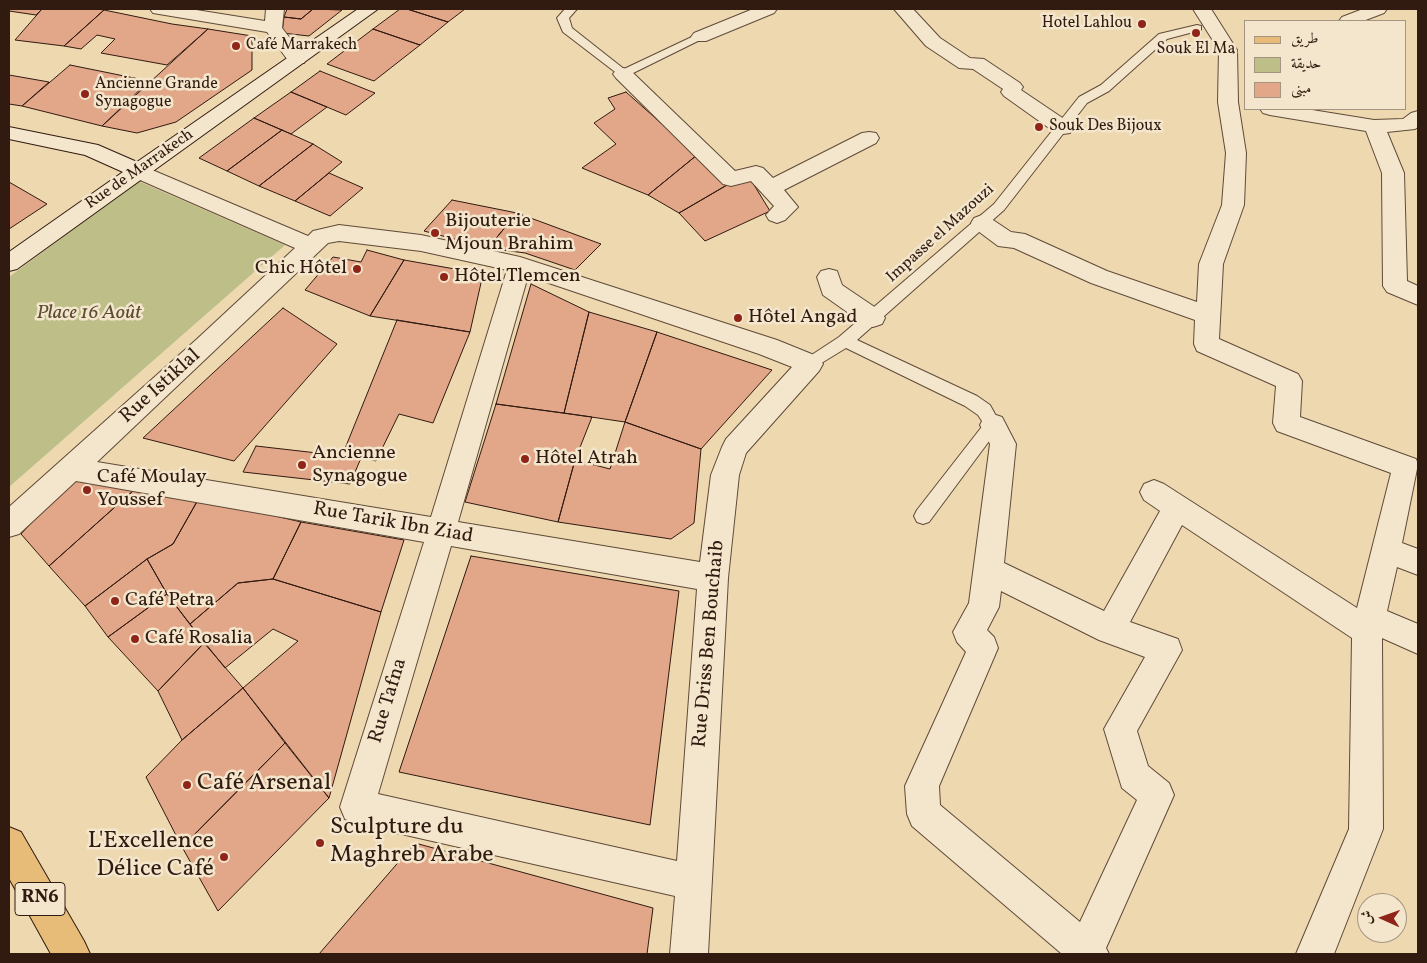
<!DOCTYPE html>
<html>
<head>
<meta charset="utf-8">
<style>
  body { margin:0 }
  #map { position:relative; width:1427px; height:963px; overflow:hidden; background:#edd8b0; font-family:Vollkorn,Amiri,serif }
  canvas { display:block }
  .frame { position:absolute; inset:0; border:10px solid #311a10; pointer-events:none }
  .legend { position:absolute; left:1244px; top:20px; width:162px; height:90px; box-sizing:border-box; background:#f3e6cc; border:1px solid #a59481; margin:0; padding:6px 9px; list-style:none; font-size:15px; color:#311a10 }
  .legend li { display:flex; align-items:center; gap:10px; height:25px }
  .legend b { width:25px; border:1px solid #a59481 }
  .north { position:absolute; left:1357px; top:893px; width:50px; height:50px; box-sizing:border-box; background:#f3e6cc; border:1px solid #a59481; border-radius:50%; rotate:272deg; font-size:14px; font-weight:700; line-height:20px; text-align:center; color:#311a10 }
  .north::after { content:''; display:block; margin:auto; width:18px; height:22px; background:#8f2418; clip-path:polygon(50% 0,100% 100%,50% 72%,0 100%) }
</style>
</head>
<body>
<div id="map">
<canvas width="1427" height="963"></canvas>
<div class="frame"></div>
<ul class="legend">
<li><b style="height:6px;background:#e6bc78"></b>طريق</li>
<li><b style="height:14px;background:#bdbe88"></b>حديقة</li>
<li><b style="height:14px;background:#e2a688"></b>مبنى</li>
</ul>
<div class="north">ش</div>
</div>
<script>
const c = document.querySelector('canvas').getContext('2d');
c.lineJoin = 'round';
function paint(path, color) { c.fillStyle = color; c.fill(path, 'evenodd'); }
const shape = rows => new Path2D(rows.map(r => 'M' + r).join(''));
function stroke(path, color, width, dash) { c.strokeStyle = color; c.lineWidth = width; c.lineCap = dash ? 'butt' : 'round'; c.setLineDash(dash || []); c.stroke(path); }
function label(font, color, halo, rows, align = 'center') {
  c.font = font + ' Vollkorn,serif'; c.lineWidth = 5; c.setLineDash([]); c.textBaseline = 'middle'; c.strokeStyle = halo; c.fillStyle = color; for (const [text, x, y, turn = 0] of rows) {
    c.save(); c.translate(x, y); c.rotate((+turn || 0) * Math.PI / 180); c.textAlign = isNaN(turn) ? turn : align; if (halo) c.strokeText(text, 0, 0); c.fillText(text, 0, 0); c.restore();
  }
}
paint(shape([
  [138,181,285,245,9,487,9,277]
]), '#bdbe88');
const building = shape([
  [9,9,42,9,36,15,9,11,9,9],
  [42,9,98,9,104,10,64,46,15,40,42,9],
  [287,9,313,9,301,19,284,17,287,9],
  [313,9,342,10,309,36,282,33,284,17,301,19,313,9],
  [400,9,407,9,448,22,420,45,373,29,400,9],
  [407,9,465,9,448,22,407,9],
  [104,10,172,24,208,29,167,65,101,53,115,39,97,35,81,49,64,46,104,10],
  [208,29,252,36,252,70,176,122,137,133,102,126,208,29],
  [373,29,420,45,374,81,327,64,373,29],
  [70,65,149,81,102,126,22,106,70,65],
  [320,71,375,93,346,115,291,92,320,71],
  [9,75,32,79,49,82,22,106,9,104,9,75],
  [291,92,327,107,291,134,254,118,291,92],
  [626,92,697,155,648,195,582,168,616,144,594,123,615,109,608,98,626,92],
  [254,118,282,130,227,171,199,158,254,118],
  [282,130,313,144,259,186,227,171,282,130],
  [313,144,342,162,295,201,259,186,313,144],
  [697,155,727,185,679,213,648,195,697,155],
  [329,173,363,188,330,216,295,201,329,173],
  [751,180,770,211,705,241,679,213,727,185,751,180],
  [9,182,47,204,9,229,9,182],
  [452,200,517,213,488,248,424,231,452,200],
  [517,213,601,244,575,270,525,253,488,248,517,213],
  [367,250,404,260,370,316,305,290,333,257,361,262,367,250],
  [404,260,483,274,470,332,370,316,404,260],
  [531,284,589,312,564,413,496,404,531,284],
  [283,308,337,344,234,461,143,438,283,308],
  [589,312,657,332,625,422,564,413,589,312],
  [397,320,470,332,433,423,399,414,376,461,344,451,397,320],
  [657,332,772,370,701,449,625,422,657,332],
  [496,404,592,417,575,460,558,522,465,502,496,404],
  [625,422,701,449,694,523,671,539,558,522,575,460,610,469,625,422],
  [256,446,361,458,350,484,243,472,256,446],
  [71,479,134,490,49,566,21,534,71,479],
  [134,490,199,498,173,544,147,559,85,606,49,566,134,490],
  [199,498,301,522,273,579,238,583,190,624,167,594,147,559,173,544,199,498],
  [301,522,404,540,381,612,273,579,301,522],
  [471,556,679,591,650,825,399,772,471,556],
  [147,559,167,594,108,637,85,606,147,559],
  [273,579,381,612,329,798,243,688,298,641,273,629,225,668,190,624,238,583,273,579],
  [167,594,204,643,158,691,108,637,167,594],
  [204,643,243,688,182,740,158,691,204,643],
  [243,688,285,743,182,847,146,777,182,740,243,688],
  [285,743,329,798,218,911,182,847,285,743],
  [415,843,653,908,647,954,319,954,415,843]
]);
paint(building, '#e2a688');
stroke(building, '#311a10', 1);
const lane = shape([
  [565,9,577,9,569,18,572,28,624,69,696,35,700,33,706,37,623,78,563,32,557,18,565,9],
  [1197,25,1201,26,1201,30,1167,39,1109,91,1087,103,1004,210,857,340,977,396,990,405,1001,425,929,522,923,524,917,522,914,516,917,510,984,424,978,415,965,406,846,348,810,370,804,368,802,364,804,360,839,337,994,204,1079,97,1101,85,1159,34,1197,25]
]);
const street = shape([
  [150,9,190,9,265,21,266,9,284,9,282,28,306,59,304,63,290,63,267,32,153,13,150,9],
  [753,9,777,9,774,13,706,41,694,41,691,37,694,33,753,9],
  [894,9,913,9,940,38,970,58,984,59,1020,83,1023,87,1021,90,1070,123,1073,128,1070,133,1063,134,1056,133,1004,96,1001,92,1003,89,973,69,959,68,926,46,894,9],
  [1193,9,1211,9,1237,50,1238,102,1246,153,1244,205,1223,264,1219,339,1298,374,1302,381,1300,417,1416,459,1418,464,1402,543,1418,549,1418,575,1397,567,1387,611,1418,624,1418,654,1382,638,1383,829,1334,954,1296,954,1349,829,1352,638,1182,525,1130,622,1178,639,1182,650,1137,731,1148,766,1169,783,1174,795,1106,948,1109,954,1062,954,912,826,907,814,905,786,966,652,957,642,953,632,969,603,990,444,980,425,984,417,993,414,1002,417,1016,444,1004,563,1104,611,1160,511,1144,500,1140,492,1144,484,1154,480,1164,484,1357,608,1391,473,1277,431,1273,423,1276,386,1197,351,1194,344,1195,320,1091,283,1014,248,998,246,974,228,971,223,974,218,982,215,990,218,1011,232,1025,234,1107,271,1197,302,1199,264,1222,205,1226,153,1218,102,1219,50,1193,9],
  [1001,591,1099,640,1145,657,1104,729,1122,788,1137,800,1080,922,940,805,939,786,998,648,994,637,987,630,999,607,1001,591],
  [1363,9,1387,9,1384,13,1363,21,1339,21,1342,17,1363,9],
  [623,68,630,70,735,171,756,166,763,168,773,178,862,133,869,132,876,133,879,138,876,143,784,190,798,207,785,220,777,223,769,220,766,215,774,206,751,181,731,186,723,184,616,78,613,74,616,70,623,68],
  [1260,109,1306,109,1374,120,1403,119,1411,113,1418,111,1418,127,1415,129,1387,132,1404,173,1407,281,1418,286,1418,305,1387,292,1383,286,1382,173,1366,131,1270,115,1263,113,1260,109],
  [138,164,308,236,313,231,339,225,421,235,520,257,777,340,819,357,823,364,819,371,746,453,739,475,728,578,708,954,670,954,675,896,357,824,345,819,340,807,424,542,76,481,19,534,9,537,9,507,197,339,295,248,131,176,127,171,131,166,138,164],
  [339,241,421,251,507,270,431,517,97,462,328,243,339,241],
  [528,276,759,354,792,367,726,439,722,447,711,475,700,562,458,522,528,276],
  [451,546,697,589,677,861,378,794,451,546],
  [829,269,837,271,842,285,882,312,885,318,882,324,873,327,864,324,823,295,817,277,821,271,829,269]
]);
const secondary = shape([
  [358,9,378,9,17,269,9,271,9,252,123,172,85,155,9,139,9,127,98,145,137,162,358,9]
]);
const primary = shape([
  [9,827,21,832,84,941,90,954,51,954,9,878,9,827]
]);
stroke(lane, '#604a38', 2);
stroke(street, '#604a38', 2);
stroke(secondary, '#311a10', 2);
stroke(primary, '#311a10', 2);
paint(lane, '#f3e6cc');
paint(street, '#f3e6cc');
paint(secondary, '#f3e6cc');
paint(primary, '#e6bc78');
for (const [x, y, r, color] of [
  [1142,24,5,"#8f2418"],
  [1196,33,5,"#8f2418"],
  [236,46,5,"#8f2418"],
  [85,94,5,"#8f2418"],
  [1039,127,5,"#8f2418"],
  [435,233,5,"#8f2418"],
  [357,269,5,"#8f2418"],
  [444,277,5,"#8f2418"],
  [738,318,5,"#8f2418"],
  [525,459,5,"#8f2418"],
  [302,465,5,"#8f2418"],
  [87,490,5,"#8f2418"],
  [115,601,5,"#8f2418"],
  [135,639,5,"#8f2418"],
  [187,785,5,"#8f2418"],
  [320,843,5,"#8f2418"],
  [224,857,5,"#8f2418"]
]) { const dot = new Path2D(); dot.arc(x, y, r, 0, 2 * Math.PI); c.fillStyle = color; c.fill(dot); stroke(dot, '#f3e6cc', 2); }
label('16px', '#311a10', '#f3e6cc', [
  ["Hotel Lahlou",1132,24,"right"],
  ["Café Marrakech",246,46],
  ["Souk El Ma",1196,50,"center"],
  ["Ancienne Grande",95,85],
  ["Synagogue",95,103],
  ["Souk Des Bijoux",1049,127]
], 'left');
label('16px', '#311a10', '#f3e6cc', [
  ["Rue de Marrakech",140,170,-35],
  ["Impasse el Mazouzi",941,234,-42]
]);
for (const [x, y, w] of [
  [40,899,50]
]) { const box = new Path2D(); box.roundRect(x - w / 2, y - 16.5, w, 33, 4); c.fillStyle = '#f3e6cc'; c.fill(box); stroke(box, '#311a10', 1); }
label('bold 19px', '#311a10', null, [
  ["RN6",40,899]
]);
label('20px', '#311a10', '#f3e6cc', [
  ["Bijouterie",445,222],
  ["Mjoun Brahim",445,245],
  ["Chic Hôtel",347,269,"right"],
  ["Hôtel Tlemcen",454,277],
  ["Hôtel Angad",748,318],
  ["Ancienne",312,454],
  ["Synagogue",312,477],
  ["Hôtel Atrah",535,459],
  ["Café Moulay",97,478],
  ["Youssef",97,501],
  ["Café Petra",125,601],
  ["Café Rosalia",145,639]
], 'left');
label('italic 20px', '#5b4b34', '#f3e6cc', [
  ["Place 16 Août",89,314]
]);
label('20px', '#311a10', '#f3e6cc', [
  ["Rue Istiklal",161,387,-42],
  ["Rue Tarik Ibn Ziad",393,524,10],
  ["Rue Driss Ben Bouchaib",710,644,-85],
  ["Rue Tafna",389,701,-73]
]);
label('24px', '#311a10', '#f3e6cc', [
  ["Café Arsenal",197,785],
  ["Sculpture du",330,829],
  ["Maghreb Arabe",330,857],
  ["L'Excellence",214,843,"right"],
  ["Délice Café",214,871,"right"]
], 'left');
</script>
</body>
</html>
